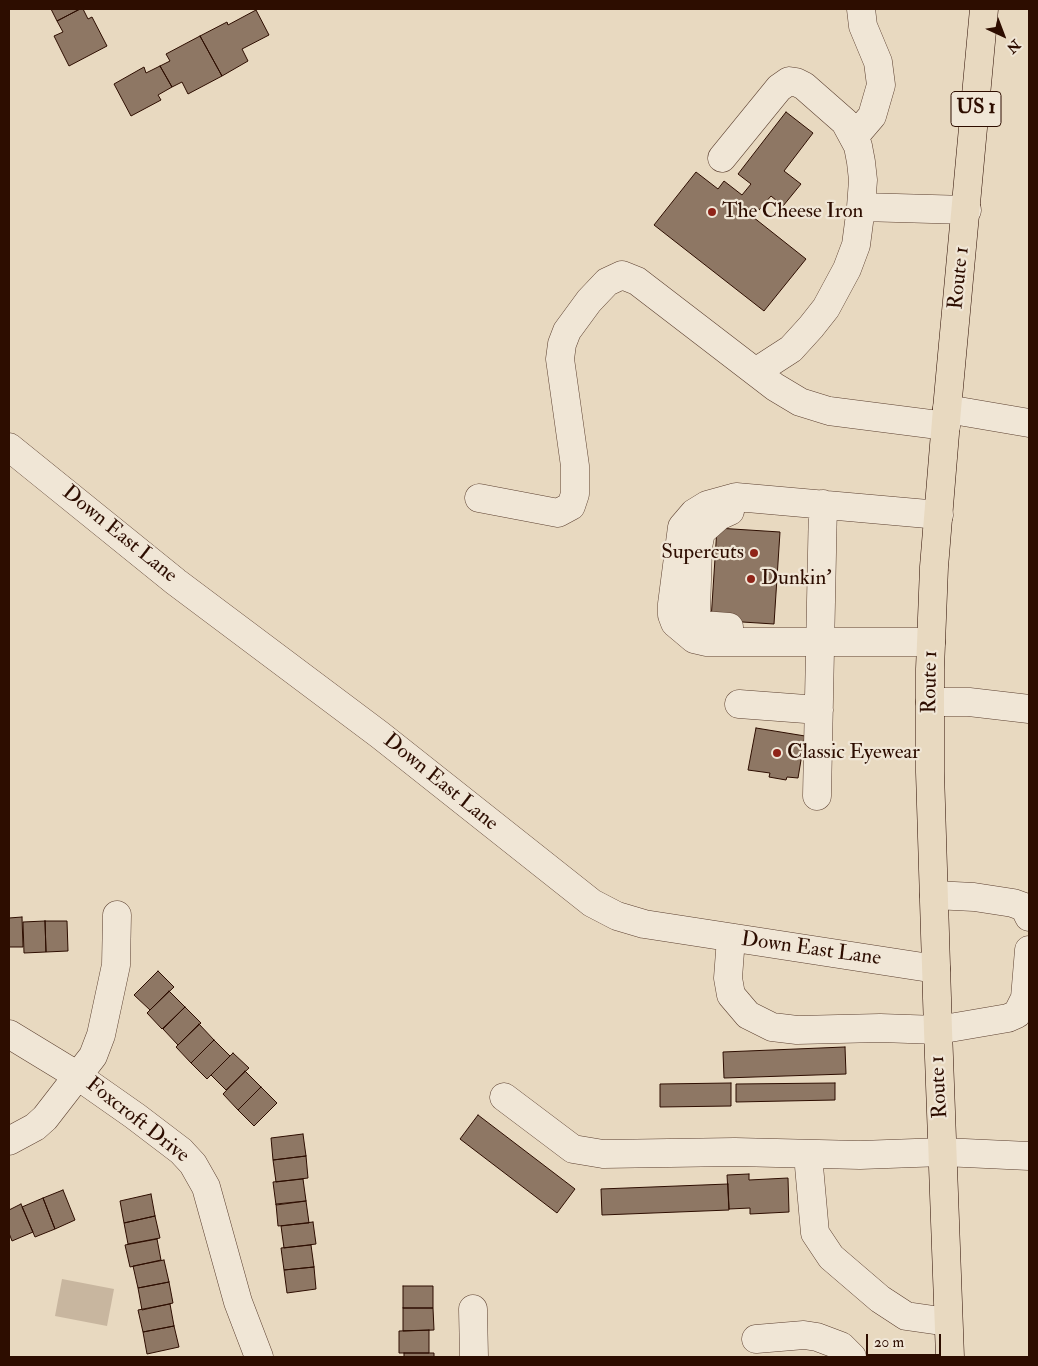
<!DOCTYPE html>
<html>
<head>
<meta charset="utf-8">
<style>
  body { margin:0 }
  #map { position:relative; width:1038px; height:1366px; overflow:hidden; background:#e8d9c0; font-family:"IM FELL Double Pica",serif }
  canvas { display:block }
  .frame { position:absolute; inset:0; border:10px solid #2d0d00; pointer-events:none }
  .north { position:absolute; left:978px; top:10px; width:50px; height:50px; -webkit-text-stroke:4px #f0e6d6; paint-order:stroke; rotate:137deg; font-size:14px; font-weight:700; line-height:20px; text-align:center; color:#2d0d00 }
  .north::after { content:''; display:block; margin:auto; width:18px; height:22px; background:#2d0d00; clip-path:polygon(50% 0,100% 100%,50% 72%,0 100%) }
  .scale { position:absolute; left:866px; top:1334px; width:75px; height:22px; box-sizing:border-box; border:2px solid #2d0d00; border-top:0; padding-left:6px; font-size:15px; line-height:18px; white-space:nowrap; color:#2d0d00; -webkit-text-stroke:4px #f0e6d6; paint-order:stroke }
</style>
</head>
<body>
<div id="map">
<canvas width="1038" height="1366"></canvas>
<div class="frame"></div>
<div class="north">N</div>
<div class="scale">20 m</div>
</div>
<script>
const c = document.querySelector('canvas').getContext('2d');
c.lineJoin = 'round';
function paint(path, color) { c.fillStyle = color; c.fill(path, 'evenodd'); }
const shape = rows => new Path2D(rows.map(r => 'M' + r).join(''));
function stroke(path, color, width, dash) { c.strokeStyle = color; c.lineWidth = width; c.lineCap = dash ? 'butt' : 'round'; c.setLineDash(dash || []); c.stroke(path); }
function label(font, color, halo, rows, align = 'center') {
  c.font = font + ' "IM FELL Double Pica",serif'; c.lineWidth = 4.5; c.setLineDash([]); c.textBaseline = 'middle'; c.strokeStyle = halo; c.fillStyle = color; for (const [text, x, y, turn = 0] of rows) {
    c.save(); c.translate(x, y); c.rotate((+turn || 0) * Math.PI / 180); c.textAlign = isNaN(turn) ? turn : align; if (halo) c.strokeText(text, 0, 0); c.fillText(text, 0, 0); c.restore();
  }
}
paint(shape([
  [62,1279,114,1289,107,1326,55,1316]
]), '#c8b69f');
const building = shape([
  [51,9,80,9,57,21,51,9],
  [80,9,83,9,88,19,92,17,107,46,69,66,54,36,63,32,57,21,80,9],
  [256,10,269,35,242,49,248,61,222,76,200,36,227,22,228,25,256,10],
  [200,36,222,76,188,94,182,82,172,87,160,66,170,61,166,54,200,36],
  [160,66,172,87,158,95,161,100,131,116,114,84,144,67,146,73,160,66],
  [786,112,813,133,784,171,801,184,783,206,771,196,753,217,806,259,764,311,654,225,696,172,718,189,724,181,742,195,751,184,738,174,786,112],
  [717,528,780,532,774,624,711,620,717,528],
  [756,728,805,736,798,778,787,777,786,780,769,777,770,773,748,770,756,728],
  [22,917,23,947,9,947,9,918,22,917],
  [45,921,46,952,24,953,23,922,45,921],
  [45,921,67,921,68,951,46,952,45,921],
  [158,971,174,987,150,1010,134,995,158,971],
  [169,991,185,1007,162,1029,147,1013,169,991],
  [185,1007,201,1023,178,1045,163,1029,185,1007],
  [199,1024,214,1040,191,1063,176,1047,199,1024],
  [214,1040,230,1056,207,1079,191,1063,214,1040],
  [845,1047,846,1074,724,1078,723,1052,845,1047],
  [233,1053,249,1068,226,1090,211,1075,233,1053],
  [245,1071,261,1087,238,1110,223,1094,245,1071],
  [731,1083,731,1106,660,1107,660,1084,731,1083],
  [835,1083,835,1100,736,1102,736,1084,835,1083],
  [261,1087,277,1103,254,1126,238,1110,261,1087],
  [478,1115,575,1189,557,1213,460,1139,478,1115],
  [303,1134,306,1156,273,1160,271,1138,303,1134],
  [306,1156,308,1178,276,1182,273,1160,306,1156],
  [749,1174,749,1180,788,1178,789,1212,750,1214,750,1208,729,1209,727,1175,749,1174],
  [303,1179,306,1201,276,1205,273,1182,303,1179],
  [728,1184,729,1210,602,1215,601,1189,728,1184],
  [63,1190,75,1220,55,1229,43,1198,63,1190],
  [151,1194,155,1216,124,1223,120,1201,151,1194],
  [43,1198,55,1229,35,1237,22,1207,43,1198],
  [306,1201,309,1223,278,1226,276,1204,306,1201],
  [21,1204,33,1232,12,1241,9,1233,9,1210,21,1204],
  [155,1216,160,1238,128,1244,124,1223,155,1216],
  [313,1222,316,1244,284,1248,281,1226,313,1222],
  [157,1239,161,1260,130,1267,125,1245,157,1239],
  [311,1245,314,1267,284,1270,281,1248,311,1245],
  [164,1260,169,1282,138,1288,133,1266,164,1260],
  [314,1267,316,1289,287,1293,284,1270,314,1267],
  [169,1282,173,1303,142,1310,138,1288,169,1282],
  [403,1286,433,1286,433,1308,403,1308,403,1286],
  [170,1304,174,1326,143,1332,138,1310,170,1304],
  [403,1308,433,1308,434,1330,403,1331,403,1308],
  [174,1326,179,1347,147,1354,143,1332,174,1326],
  [429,1330,429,1353,399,1353,399,1331,429,1330],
  [404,1353,434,1353,434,1357,404,1357,404,1353]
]);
paint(building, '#8e7764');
stroke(building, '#2d0d00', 1);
const minor = shape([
  [854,137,872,116,881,85,878,62,863,26,861,9],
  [722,158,779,88,789,81,796,82,804,86,845,122,858,146,861,162,863,180,861,207,856,245,847,269,826,308,811,327,791,349,757,371],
  [861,207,967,210],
  [947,409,1029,423],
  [9,447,176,582,380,735,592,903,617,916,644,924,936,969],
  [479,498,558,513,571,506,575,494,575,466,560,359,562,344,567,331,589,301,607,282,622,275,637,281,775,387,800,402,829,411,946,426],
  [729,627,702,625,697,618,696,612,698,547,701,532,719,516,730,511],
  [931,642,707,642,694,639,675,623,672,615,672,604,682,527,694,513,707,505,736,497,939,515],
  [930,702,969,702,1029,709],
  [739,704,819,710],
  [817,796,823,504],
  [934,895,974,897,1013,903,1024,907,1029,917],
  [731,938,728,978,731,995,748,1015,772,1027,797,1030,880,1028,938,1030,1008,1018,1017,1014,1025,998,1029,950],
  [9,1034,78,1076,135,1116,181,1151,193,1164,206,1187,238,1302,259,1357],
  [504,1097,573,1149,603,1154,735,1152,860,1155,943,1152,1029,1156],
  [9,1141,35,1127,45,1118,93,1056,101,1035,116,965,117,915],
  [808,1155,815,1233,831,1257,880,1299,906,1316,948,1322],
  [473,1309,474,1357],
  [756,1339,804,1335,817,1337,841,1346,852,1357]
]);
const major = shape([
  [950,1357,938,1030,930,772,930,669,934,567,947,409,984,9]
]);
stroke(minor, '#5c4030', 29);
stroke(major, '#2d0d00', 29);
stroke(minor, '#f0e6d6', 28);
stroke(major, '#e8d9c0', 28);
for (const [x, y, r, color] of [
  [712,212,5,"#8f2418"],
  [754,553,5,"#8f2418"],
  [751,579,5,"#8f2418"],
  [777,753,5,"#8f2418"]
]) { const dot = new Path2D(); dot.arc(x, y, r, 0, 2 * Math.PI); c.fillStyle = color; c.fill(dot); stroke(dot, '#f0e6d6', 2); }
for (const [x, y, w] of [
  [976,109,50]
]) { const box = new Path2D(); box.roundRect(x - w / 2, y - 17.5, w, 35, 4); c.fillStyle = '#f0e6d6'; c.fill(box); stroke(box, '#2d0d00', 1); }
label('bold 20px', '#2d0d00', null, [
  ["US 1",976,109]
]);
label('21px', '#2d0d00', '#f0e6d6', [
  ["The Cheese Iron",722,212],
  ["Supercuts",744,553,"right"],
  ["Dunkin'",761,579],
  ["Classic Eyewear",787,753]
], 'left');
label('21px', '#2d0d00', '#f0e6d6', [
  ["Route 1",960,278,-84],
  ["Down East Lane",119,535,39],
  ["Route 1",931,682,-89],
  ["Down East Lane",440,783,39],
  ["Down East Lane",811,950,8],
  ["Route 1",940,1087,-93],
  ["Foxcroft Drive",137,1121,38]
]);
</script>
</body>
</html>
